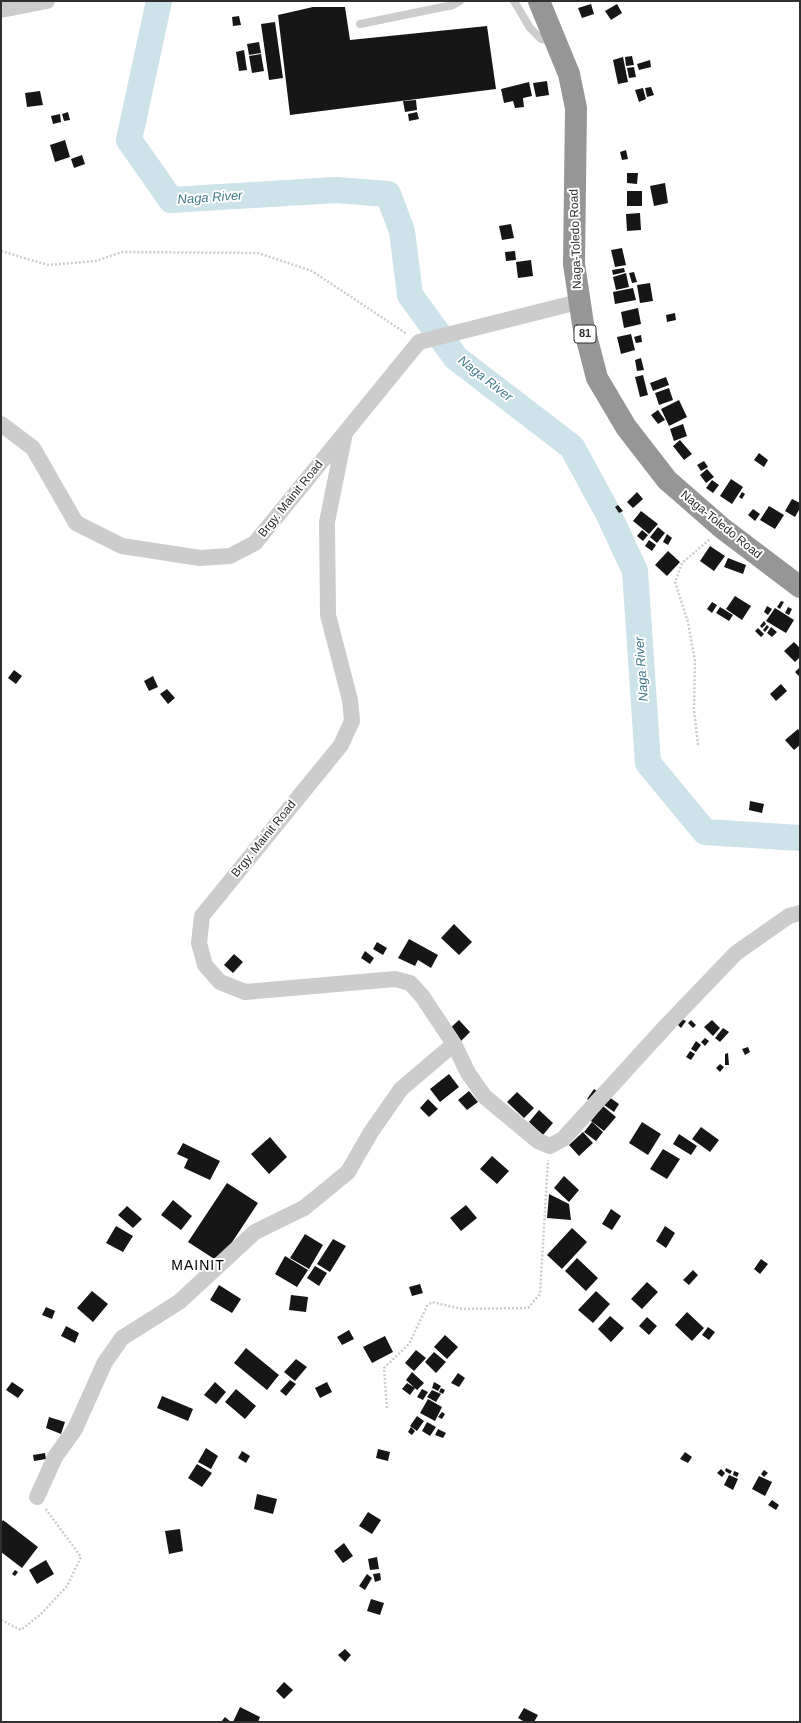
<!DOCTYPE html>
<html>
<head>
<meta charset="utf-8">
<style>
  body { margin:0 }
  #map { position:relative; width:801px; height:1723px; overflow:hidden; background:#fff; font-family:Arial,sans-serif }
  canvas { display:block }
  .frame { position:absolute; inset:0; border:2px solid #2f2f2f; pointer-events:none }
</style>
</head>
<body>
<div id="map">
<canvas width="801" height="1723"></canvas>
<div class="frame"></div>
</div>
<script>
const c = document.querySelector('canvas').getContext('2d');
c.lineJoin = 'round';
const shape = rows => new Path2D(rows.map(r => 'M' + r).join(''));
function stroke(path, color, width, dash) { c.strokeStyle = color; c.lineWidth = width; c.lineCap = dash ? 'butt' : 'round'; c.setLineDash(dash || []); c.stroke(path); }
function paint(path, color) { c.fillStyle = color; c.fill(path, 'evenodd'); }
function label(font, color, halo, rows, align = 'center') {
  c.font = font + ' Arial,sans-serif'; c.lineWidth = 4; c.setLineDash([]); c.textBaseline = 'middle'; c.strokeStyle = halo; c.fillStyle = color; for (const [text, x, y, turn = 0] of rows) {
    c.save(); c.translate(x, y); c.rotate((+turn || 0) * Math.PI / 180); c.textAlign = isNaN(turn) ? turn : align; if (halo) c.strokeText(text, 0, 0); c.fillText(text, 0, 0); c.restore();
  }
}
stroke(shape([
  [159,1,129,140,171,200,336,190,388,194,402,231,410,295,456,358,572,447,609,515,635,571,648,763,705,832,800,838]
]), '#cbe3e9', 26);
paint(shape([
  [591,4,594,14,582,18,578,8],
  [617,4,622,13,611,20,605,11],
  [313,7,345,7,350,40,487,26,496,89,290,115,278,15],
  [239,16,241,25,233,26,232,17],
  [275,22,283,78,269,80,261,24],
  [259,42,261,53,249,55,247,44],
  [244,50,247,70,239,71,236,52],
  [261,54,264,71,252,73,249,56],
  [632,56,634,65,626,66,625,57],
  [623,57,628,82,618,84,613,60],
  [650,60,651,67,639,70,637,64],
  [634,67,636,77,629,78,627,68],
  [547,81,549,95,536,97,533,83],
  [529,82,532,96,523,98,524,107,515,108,513,101,504,103,501,89],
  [651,87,654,95,647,97,645,88],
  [643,88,646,99,639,102,635,90],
  [40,91,43,105,27,107,25,93],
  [416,100,417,110,405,112,403,101],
  [68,112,70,120,64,121,62,114],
  [417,112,419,119,409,121,408,114],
  [60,114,61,122,53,124,51,116],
  [65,140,70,157,55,162,50,145],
  [626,150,628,159,622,160,620,152],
  [82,155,85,164,74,168,71,159],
  [627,173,638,173,637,184,627,183],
  [665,183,668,203,654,206,650,186],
  [627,191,642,191,642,206,627,206],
  [640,213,641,230,627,231,626,214],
  [511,224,514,238,502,240,499,226],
  [622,248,626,265,615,267,611,250],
  [515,251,516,260,506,261,505,252],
  [531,260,533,276,518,278,516,262],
  [624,268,625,272,613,275,612,270],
  [634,272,637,282,632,283,629,273],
  [626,273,629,287,616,290,613,277],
  [650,283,653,301,640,303,637,285],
  [633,288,636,300,615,304,613,292],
  [638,308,641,324,624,328,621,312],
  [675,313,676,320,667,322,666,315],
  [631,334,635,350,621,354,617,337],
  [641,335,642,342,636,343,634,337],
  [641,358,644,370,637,371,635,360],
  [643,375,648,395,640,397,635,377],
  [666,377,669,385,653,391,650,383],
  [669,388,673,400,659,405,655,393],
  [679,400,687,417,669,426,661,409],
  [658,410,665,420,658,424,651,415],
  [683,424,687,436,674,441,670,429],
  [680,440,692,454,684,460,673,446],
  [759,453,768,460,764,467,754,460],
  [704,461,708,467,701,471,697,465],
  [707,469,714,477,706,483,700,475],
  [731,479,743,487,732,504,720,496],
  [712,480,719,485,713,493,706,488],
  [637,492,643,499,633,508,627,502],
  [742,492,745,494,742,499,739,497],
  [792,499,800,503,800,508,795,517,785,511],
  [618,505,623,511,619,513,615,507],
  [769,506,784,515,775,529,760,520],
  [753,509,760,514,755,521,748,515],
  [641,511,658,524,649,534,633,521],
  [658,527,665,533,657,543,650,537],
  [642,530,648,535,643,541,637,536],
  [667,534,672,538,668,545,663,542],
  [649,540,656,545,652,551,645,546],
  [710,546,725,556,714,571,700,561],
  [668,551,680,562,667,576,655,565],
  [728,558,746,565,743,574,724,567],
  [735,596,751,606,742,620,726,609],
  [781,601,784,602,780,609,777,607],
  [712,602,717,605,712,613,707,609],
  [767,606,772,609,768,615,764,612],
  [720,607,733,615,729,621,716,613],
  [788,607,792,609,789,615,785,613],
  [775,608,794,620,786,633,766,621],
  [764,621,766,624,762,628,760,626],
  [767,625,769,627,765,632,763,630],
  [771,627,777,632,772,637,767,633],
  [758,628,764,634,761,637,755,631],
  [794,642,800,648,800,657,795,662,784,651],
  [800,667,800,677,795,672],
  [14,670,22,676,16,684,8,678],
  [153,676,158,687,149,691,144,681],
  [781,684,787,691,776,701,770,694],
  [167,689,175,698,168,704,160,694],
  [798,729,800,732,800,745,794,750,785,740],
  [750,801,764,804,762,813,749,810],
  [454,924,472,942,459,955,441,938],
  [409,939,438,955,431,968,418,960,415,966,398,958],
  [377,942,387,948,383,955,373,949],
  [365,951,374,958,370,964,361,958],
  [234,954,243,962,233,973,224,965],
  [682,1019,686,1021,681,1028,678,1025],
  [459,1020,470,1032,460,1042,448,1030],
  [691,1020,696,1025,693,1028,688,1023],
  [712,1020,720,1028,713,1036,704,1027],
  [723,1028,729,1032,720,1042,715,1038],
  [705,1038,709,1041,705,1046,701,1042],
  [696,1041,701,1045,696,1052,691,1049],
  [748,1047,750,1052,745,1055,742,1049],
  [690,1051,695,1054,691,1060,686,1057],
  [728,1053,729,1065,725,1065,725,1054],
  [720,1064,724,1067,720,1072,716,1068],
  [449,1074,459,1087,440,1102,430,1089],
  [594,1089,601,1094,594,1104,587,1099],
  [469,1091,478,1102,467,1110,458,1100],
  [517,1092,534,1108,524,1118,507,1102],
  [609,1097,619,1104,614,1112,604,1105],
  [428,1099,438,1109,429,1117,420,1108],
  [603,1106,616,1117,604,1131,591,1121],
  [539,1110,553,1123,543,1135,529,1122],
  [592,1122,603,1132,596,1141,584,1132],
  [642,1122,661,1134,648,1155,629,1143],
  [701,1127,719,1140,710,1152,692,1139],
  [583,1132,593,1143,579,1156,569,1145],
  [679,1134,697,1146,691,1155,673,1144],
  [270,1137,287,1157,269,1174,251,1154],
  [183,1143,220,1161,210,1180,184,1168,188,1159,177,1154],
  [663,1149,680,1159,667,1179,650,1169],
  [492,1156,509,1171,497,1184,480,1169],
  [564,1176,579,1190,569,1202,554,1188],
  [227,1183,258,1203,219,1262,188,1242],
  [549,1194,569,1204,571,1220,547,1218],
  [173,1200,192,1216,181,1230,161,1215],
  [466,1205,477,1218,461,1231,450,1218],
  [127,1206,142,1219,133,1228,118,1215],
  [611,1209,621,1216,612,1230,602,1224],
  [116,1226,133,1236,123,1252,106,1243],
  [665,1226,675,1233,666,1248,656,1241],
  [572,1228,587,1242,562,1269,547,1255],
  [305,1234,323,1245,309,1269,290,1258],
  [333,1239,346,1246,330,1272,317,1264],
  [285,1256,308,1270,297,1287,275,1274],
  [577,1258,598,1278,586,1291,565,1271],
  [761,1259,768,1264,760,1274,754,1269],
  [315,1266,327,1273,319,1286,307,1278],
  [693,1270,698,1275,689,1285,683,1280],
  [647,1282,658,1292,642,1309,631,1299],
  [420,1284,423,1293,412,1296,409,1287],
  [219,1285,241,1299,232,1313,210,1300],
  [92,1291,108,1304,93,1322,77,1308],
  [596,1291,610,1304,593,1323,578,1310],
  [291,1295,308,1297,306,1312,289,1310],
  [46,1307,55,1311,52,1319,42,1315],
  [687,1312,704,1328,692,1341,675,1325],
  [610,1316,624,1328,611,1342,598,1329],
  [647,1317,657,1326,649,1335,639,1326],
  [66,1326,79,1333,75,1343,61,1336],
  [708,1327,715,1332,709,1340,702,1335],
  [349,1330,354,1339,342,1345,337,1337],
  [445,1335,458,1347,447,1359,434,1347],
  [385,1336,393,1352,372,1363,363,1347],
  [246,1348,279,1375,267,1390,234,1363],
  [416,1350,426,1358,414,1371,405,1363],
  [434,1352,446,1362,436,1373,425,1362],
  [296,1359,307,1367,295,1381,284,1372],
  [412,1372,424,1383,417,1390,406,1380],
  [458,1373,465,1378,459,1387,451,1383],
  [290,1380,296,1384,286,1396,280,1391],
  [12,1382,24,1390,18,1398,6,1390],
  [215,1382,226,1392,216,1404,204,1395],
  [327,1382,332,1392,320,1398,315,1388],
  [434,1382,441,1386,438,1391,432,1388],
  [407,1383,415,1388,410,1395,402,1389],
  [441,1388,445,1390,443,1394,439,1392],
  [236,1389,256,1406,245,1419,225,1402],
  [422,1389,428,1392,423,1400,417,1397],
  [432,1390,441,1394,436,1402,427,1397],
  [162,1396,193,1409,188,1421,157,1408],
  [428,1399,442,1407,435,1421,420,1413],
  [442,1412,445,1414,442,1419,438,1417],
  [417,1416,424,1421,417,1431,410,1426],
  [49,1417,65,1422,61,1434,46,1428],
  [427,1422,436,1427,430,1436,422,1431],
  [411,1427,415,1431,412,1435,408,1432],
  [438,1429,446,1433,443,1438,435,1435],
  [206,1448,218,1456,211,1469,198,1462],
  [378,1449,390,1452,388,1461,376,1458],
  [242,1451,250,1456,246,1463,238,1458],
  [685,1452,692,1457,688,1463,680,1459],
  [45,1453,46,1459,34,1461,33,1455],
  [197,1464,212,1473,202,1487,188,1478],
  [726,1468,732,1471,730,1474,725,1471],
  [721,1469,725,1473,722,1477,717,1473],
  [764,1470,768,1473,764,1477,761,1474],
  [734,1471,739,1473,737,1477,733,1475],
  [729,1475,738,1479,733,1490,724,1485],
  [759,1476,772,1482,765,1496,752,1489],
  [257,1494,277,1499,273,1514,254,1509],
  [772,1500,779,1505,776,1510,768,1505],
  [368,1512,381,1520,372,1534,359,1526],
  [3,1520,38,1547,22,1568,1,1552,1,1523],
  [180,1529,183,1551,169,1554,165,1531],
  [344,1543,353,1556,343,1563,334,1551],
  [377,1557,379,1569,370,1570,368,1559],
  [46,1560,54,1574,37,1584,29,1570],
  [15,1570,18,1572,15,1576,12,1574],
  [380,1573,381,1580,375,1582,373,1574],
  [367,1574,372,1578,365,1590,359,1586],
  [371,1599,384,1603,380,1615,367,1611],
  [345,1649,351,1655,345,1662,338,1655],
  [284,1682,293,1690,284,1699,276,1691],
  [240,1707,260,1717,258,1722,233,1722],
  [524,1708,538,1715,534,1722,525,1722,518,1718],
  [225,1717,231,1722,221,1722]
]), '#161616');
stroke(shape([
  [1,251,48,265,96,261,122,252,258,253,312,271,407,334],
  [698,745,694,709,695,661,688,622,675,582,682,563,710,539],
  [387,1408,384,1368,409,1344,427,1306,432,1302,462,1309,528,1308,540,1294,548,1160],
  [1,1620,21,1630,40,1615,67,1586,81,1557,45,1508]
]), '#ccc', 2.5, [2, 2]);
stroke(shape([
  [514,1,530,28,541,39,553,41],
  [360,24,453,5,460,1]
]), '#ccc', 8);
stroke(shape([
  [1,10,47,1],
  [1,424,33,448,76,523,122,546,200,558,230,556,255,543,419,342,578,302],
  [345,433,327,522,328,615,350,700,352,721,341,745,202,916,199,943,205,965,220,982,245,992,395,979,410,983,422,996,454,1044],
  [37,1497,55,1457,75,1429,105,1362,122,1338,179,1302,255,1232,304,1208,348,1172,371,1132,401,1089,454,1044,468,1073,485,1097,538,1141,550,1146,563,1139,667,1025,736,953,789,916,800,913]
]), '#ccc', 16);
stroke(shape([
  [539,1,569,74,576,108,574,264,583,324,597,378,626,427,667,480,722,528,800,587]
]), '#969696', 22);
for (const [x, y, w] of [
  [585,334,22]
]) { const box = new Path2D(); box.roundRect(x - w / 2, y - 9, w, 18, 3); c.fillStyle = '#fff'; c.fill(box); stroke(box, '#2f2f2f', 1); }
label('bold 11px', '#2f2f2f', null, [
  ["81",585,334]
]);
label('12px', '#2f2f2f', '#fff', [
  ["Naga-Toledo Road",576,239,-92],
  ["Brgy. Mainit Road",291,499,-51],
  ["Naga-Toledo Road",721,525,39],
  ["Brgy. Mainit Road",264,839,-51]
]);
label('italic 13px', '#427c8b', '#fff', [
  ["Naga River",210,198,-4],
  ["Naga River",485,379,38],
  ["Naga River",642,669,-94]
]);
c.letterSpacing = '1px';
label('14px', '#000', '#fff', [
  ["MAINIT",198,1266]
]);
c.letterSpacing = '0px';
</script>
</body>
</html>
